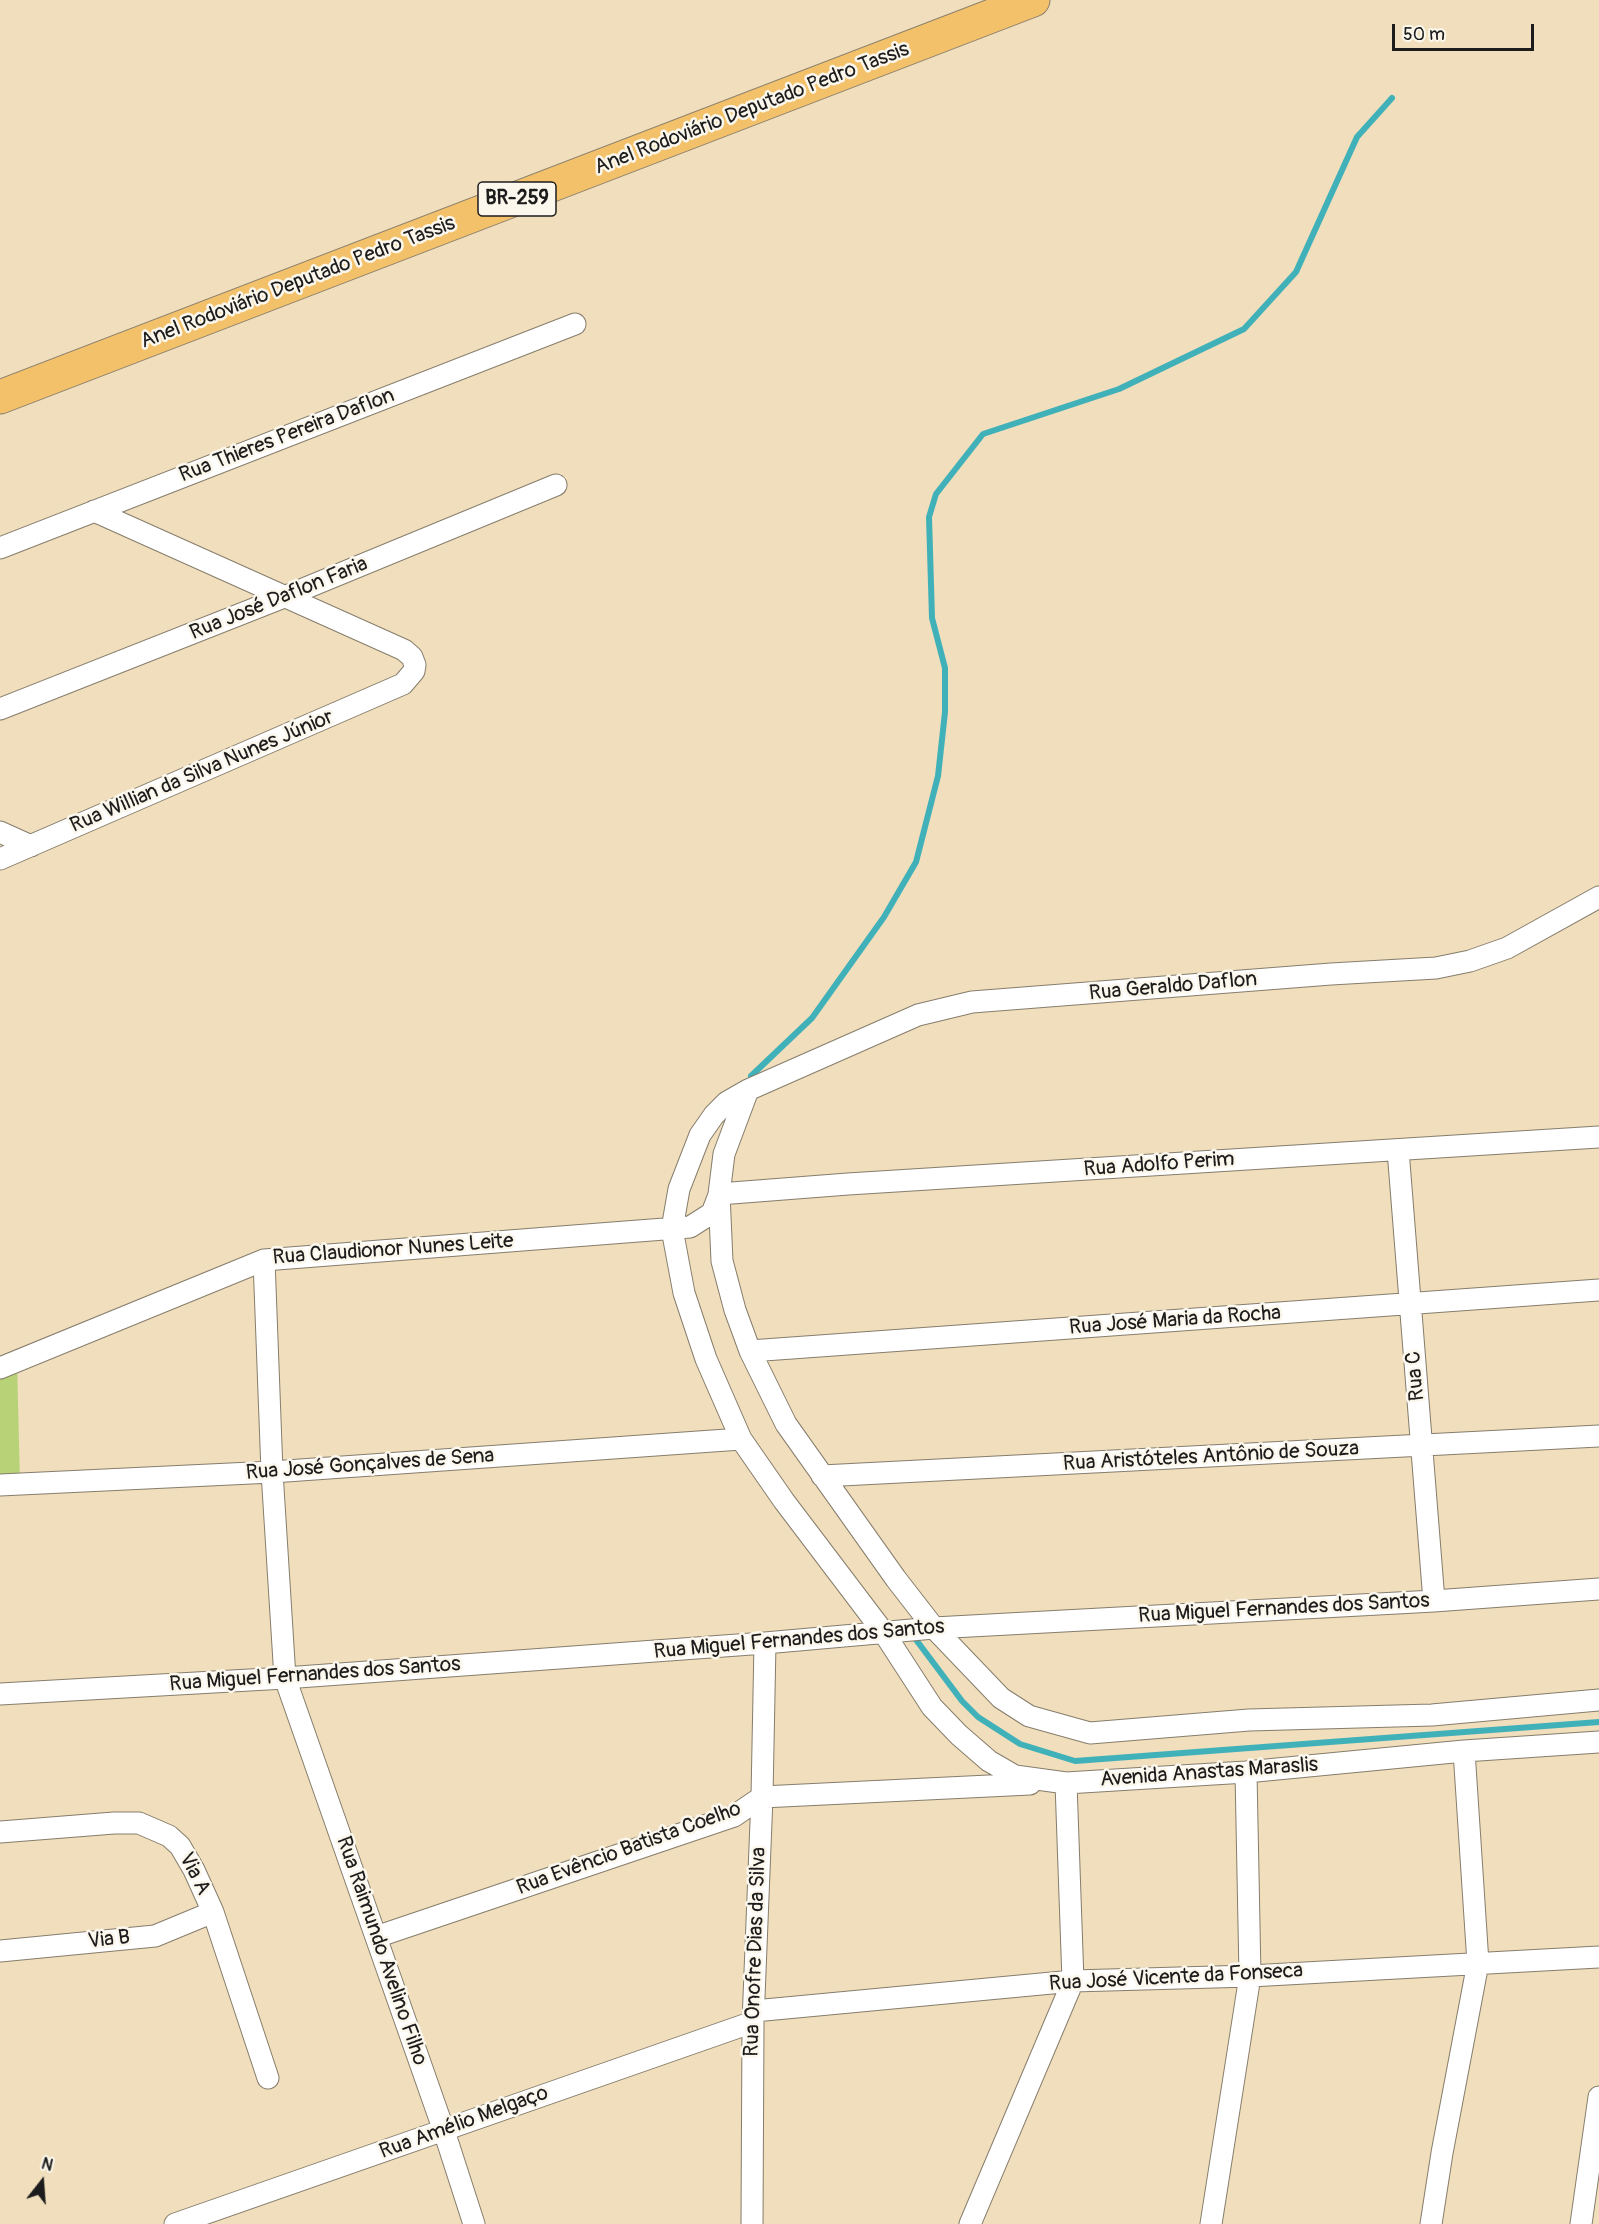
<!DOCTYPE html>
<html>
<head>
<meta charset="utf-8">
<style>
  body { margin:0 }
  #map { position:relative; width:1599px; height:2224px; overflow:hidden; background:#f0debc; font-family:Pangolin,sans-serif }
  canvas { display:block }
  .north { position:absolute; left:12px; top:2152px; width:60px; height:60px; -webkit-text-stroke:4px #fbf7ec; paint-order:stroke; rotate:17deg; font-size:16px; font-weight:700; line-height:24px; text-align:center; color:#1c1c1c }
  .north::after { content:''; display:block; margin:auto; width:21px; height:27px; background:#1c1c1c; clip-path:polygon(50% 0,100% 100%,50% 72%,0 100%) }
  .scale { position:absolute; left:1392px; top:24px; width:142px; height:27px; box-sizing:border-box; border:3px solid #1c1c1c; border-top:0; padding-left:8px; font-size:18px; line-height:21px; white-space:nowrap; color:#1c1c1c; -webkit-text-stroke:4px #fbf7ec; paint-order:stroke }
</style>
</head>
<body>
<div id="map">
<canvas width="1599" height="2224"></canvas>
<div class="north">N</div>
<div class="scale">50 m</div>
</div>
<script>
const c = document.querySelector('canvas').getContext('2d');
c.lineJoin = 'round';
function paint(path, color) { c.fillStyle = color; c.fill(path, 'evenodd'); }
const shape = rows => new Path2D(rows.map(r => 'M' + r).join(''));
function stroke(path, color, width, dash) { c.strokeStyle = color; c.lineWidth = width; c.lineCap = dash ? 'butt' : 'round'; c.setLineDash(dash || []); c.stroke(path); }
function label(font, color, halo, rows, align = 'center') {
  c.font = font + ' Pangolin,sans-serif'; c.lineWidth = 5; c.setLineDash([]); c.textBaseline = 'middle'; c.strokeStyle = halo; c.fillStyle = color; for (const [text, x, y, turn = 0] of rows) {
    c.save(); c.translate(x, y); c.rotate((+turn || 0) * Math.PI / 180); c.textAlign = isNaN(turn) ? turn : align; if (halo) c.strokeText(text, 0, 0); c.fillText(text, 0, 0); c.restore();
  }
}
paint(shape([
  [17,1361,20,1484,0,1485,0,1368]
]), '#b7d277');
stroke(shape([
  [751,1076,812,1018,884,917,916,862,938,776,945,712,945,668,932,618,929,517,936,494,983,434,1119,389,1244,329,1296,272,1357,137,1392,98],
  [911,1633,962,1701,978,1717,1020,1744,1075,1761,1599,1722]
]), '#41b1b9', 6);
const minor = shape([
  [0,548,575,324],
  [0,709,284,597,556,485],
  [0,832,31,846],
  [0,859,403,684,414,671,415,665,412,657,404,650,94,511],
  [1599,897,1507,948,1470,961,1436,968,1331,974,972,1002,918,1015,748,1090,727,1102,714,1115,700,1135,679,1189,672,1229,684,1293,706,1359,741,1439,784,1501,884,1633,932,1707,959,1735,989,1761,1015,1776,1066,1783,1246,1772,1464,1751,1599,1742],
  [748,1090,724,1154,719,1194,722,1261,735,1310,750,1351,786,1424,896,1579,934,1628,1001,1698,1029,1716,1090,1733,1249,1720,1432,1715,1599,1700],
  [1398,1150,1434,1601],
  [719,1194,848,1184,1599,1137],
  [264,1260,272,1472,285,1678,444,2131,474,2224],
  [750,1351,1599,1290],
  [0,1368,264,1260,690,1227,712,1213,719,1195],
  [822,1476,1599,1436],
  [0,1485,272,1472,741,1439],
  [0,1694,285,1678,765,1643,934,1628,1434,1601,1599,1589],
  [0,1832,114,1823,139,1823,169,1836,180,1846,194,1870,213,1912,268,2078],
  [376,1937,734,1816,762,1797,1030,1784],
  [0,1951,155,1936,213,1912],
  [754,2011,1073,1981,1250,1976,1599,1957],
  [175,2224,753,2022],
  [752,2224,753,2022,762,1797,765,1643],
  [970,2224,1073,1981,1066,1783],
  [1211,2224,1250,1976,1246,1772],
  [1431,2224,1442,2153,1478,1963,1464,1751],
  [1581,2224,1599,2097]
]);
const trunk = shape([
  [0,397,1033,0]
]);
stroke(minor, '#867d6c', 23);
stroke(trunk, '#867d6c', 35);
stroke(minor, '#fff', 21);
stroke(trunk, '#f4c16b', 33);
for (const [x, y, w] of [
  [517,199,78]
]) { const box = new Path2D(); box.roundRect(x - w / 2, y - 17, w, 34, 4.5); c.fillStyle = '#fbf7ec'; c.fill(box); stroke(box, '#1c1c1c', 1.5); }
label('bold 20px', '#1c1c1c', null, [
  ["BR-259",517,199]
]);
label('21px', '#1c1c1c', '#fbf7ec', [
  ["Anel Rodoviário Deputado Pedro Tassis",752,109,-21],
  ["Anel Rodoviário Deputado Pedro Tassis",298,283,-21],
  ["Rua Thieres Pereira Daflon",287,436,-21],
  ["Rua José Daflon Faria",279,599,-22],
  ["Rua Willian da Silva Nunes Júnior",202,772,-23],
  ["Rua Geraldo Daflon",1173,987,-5],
  ["Rua Adolfo Perim",1159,1165,-4],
  ["Rua Claudionor Nunes Leite",393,1250,-4],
  ["Rua José Maria da Rocha",1175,1321,-4],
  ["Rua C",1416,1376,-95],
  ["Rua Aristóteles Antônio de Souza",1211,1457,-3],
  ["Rua José Gonçalves de Sena",370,1465,-4],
  ["Rua Miguel Fernandes dos Santos",1284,1609,-3],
  ["Rua Miguel Fernandes dos Santos",799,1640,-5],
  ["Rua Miguel Fernandes dos Santos",315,1675,-4],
  ["Avenida Anastas Maraslis",1209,1773,-4],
  ["Rua Evêncio Batista Coelho",629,1849,-20],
  ["Via A",194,1874,63],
  ["Via B",109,1940,-6],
  ["Rua Raimundo Avelino Filho",381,1951,71],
  ["Rua Onofre Dias da Silva",756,1952,-88],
  ["Rua José Vicente da Fonseca",1176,1978,-3],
  ["Rua Amélio Melgaço",464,2123,-20]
]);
</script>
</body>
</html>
